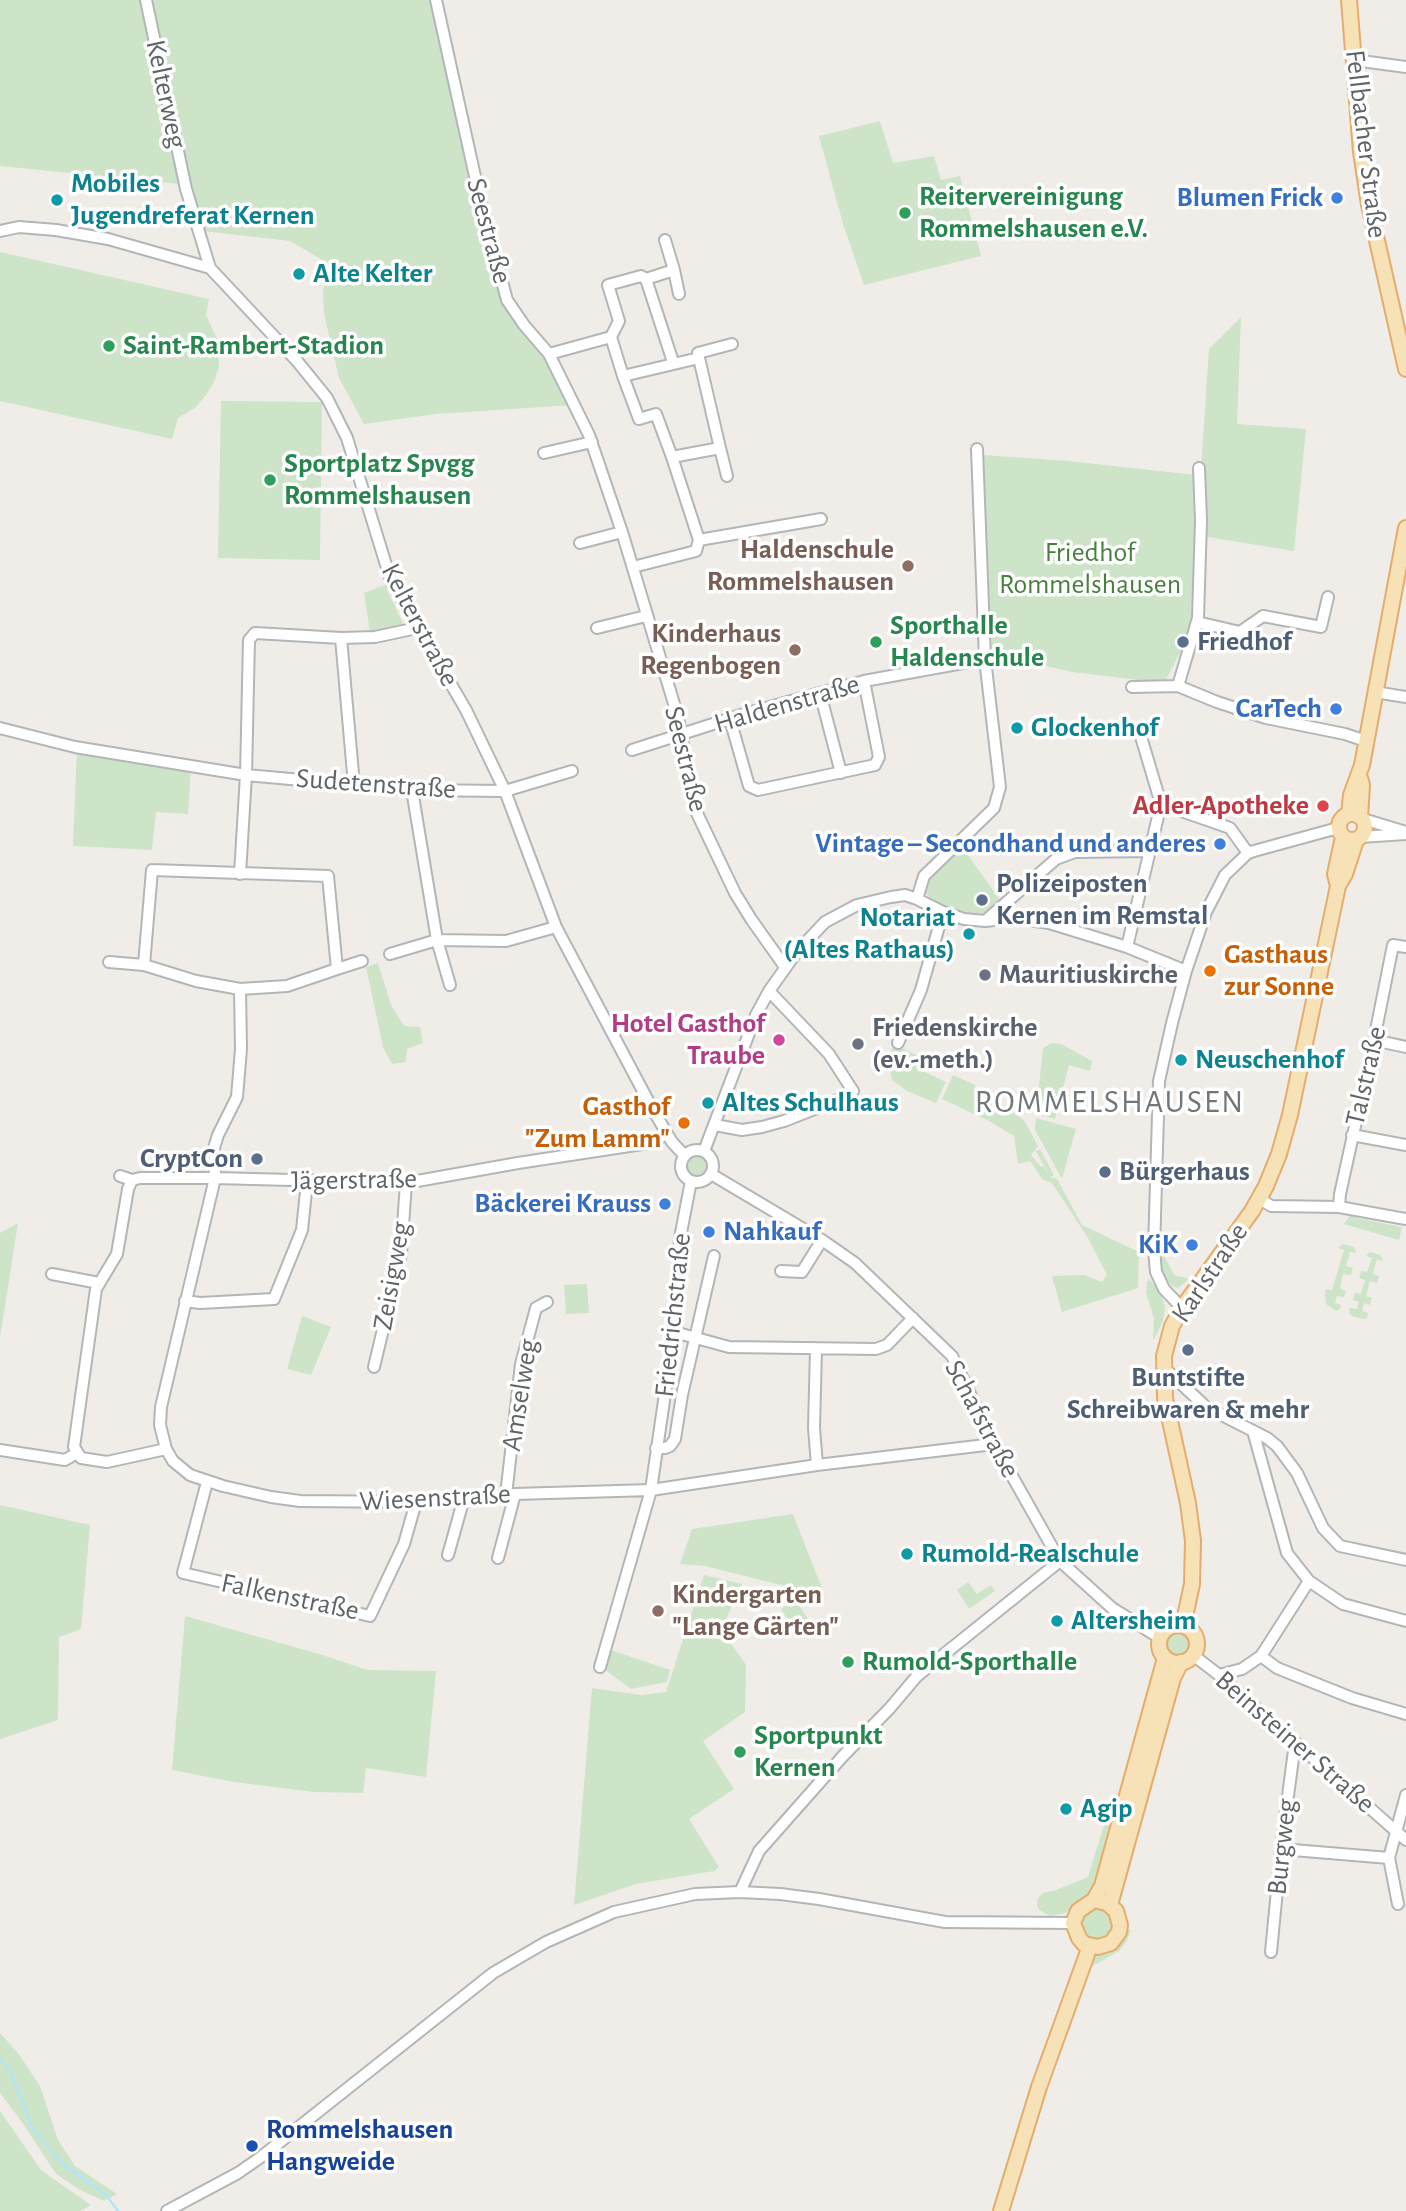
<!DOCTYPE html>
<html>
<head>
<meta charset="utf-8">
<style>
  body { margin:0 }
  canvas { display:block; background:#f0ede8 }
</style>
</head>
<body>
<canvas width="1406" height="2211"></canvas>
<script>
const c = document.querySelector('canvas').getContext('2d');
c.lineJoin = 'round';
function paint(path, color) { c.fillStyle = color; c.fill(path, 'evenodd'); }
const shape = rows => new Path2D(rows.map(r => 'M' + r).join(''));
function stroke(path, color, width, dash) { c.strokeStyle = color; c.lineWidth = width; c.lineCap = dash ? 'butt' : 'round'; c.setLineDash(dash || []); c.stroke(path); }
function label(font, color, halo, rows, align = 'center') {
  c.font = font + ' "Alegreya Sans",sans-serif'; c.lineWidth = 7; c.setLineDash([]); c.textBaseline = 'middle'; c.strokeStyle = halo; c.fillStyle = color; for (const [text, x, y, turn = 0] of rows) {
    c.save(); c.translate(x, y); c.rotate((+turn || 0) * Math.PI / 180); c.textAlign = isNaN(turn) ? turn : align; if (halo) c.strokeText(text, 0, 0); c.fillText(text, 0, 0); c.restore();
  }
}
paint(shape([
  [0,0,431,0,504,301,545,356,573,405,436,414,364,424,339,378,324,314,323,289,329,264,290,241,203,231,189,185,0,166],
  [880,121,893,163,934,156,941,180,960,176,981,256,864,285,843,224,819,136],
  [0,252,209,299,206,315,217,339,219,366,214,382,206,395,195,408,178,418,172,439,0,401],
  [1241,317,1237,424,1306,429,1294,551,1202,536,1201,468,1209,349],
  [221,401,322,402,320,560,218,558],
  [983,455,1068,461,1196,475,1197,535,1195,535,1191,618,1181,651,1164,683,1072,672,992,654],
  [385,585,404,626,370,632,364,593],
  [77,750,191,768,188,814,156,812,152,850,73,846],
  [962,847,1000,900,984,917,944,906,930,898,924,891,928,878],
  [378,963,391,1005,404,1026,420,1027,423,1043,407,1049,406,1062,392,1064,383,1047,366,967],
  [1052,1043,1061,1044,1092,1061,1090,1071,1069,1065,1055,1119,1036,1114,1043,1048],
  [896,1045,918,1056,920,1059,916,1068,946,1082,936,1103,907,1091,892,1080,888,1057,893,1047],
  [953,1075,975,1085,974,1091,999,1105,1001,1103,1024,1120,1038,1146,1031,1155,1041,1167,1043,1166,1050,1177,1036,1151,1040,1149,1054,1175,1050,1177,1057,1179,1082,1225,1139,1252,1138,1288,1062,1312,1052,1276,1084,1275,1102,1282,1107,1275,1088,1238,1052,1183,1043,1180,1030,1161,1018,1164,1014,1136,989,1121,942,1099],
  [1036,1118,1076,1129,1062,1179,1035,1130],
  '688 1166a9 9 0 1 1 18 0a9 9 0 1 1-18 0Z',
  [1356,1214,1356,1218,1402,1227,1399,1240,1344,1224,1350,1215],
  [18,1223,0,1338,0,1233],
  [1343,1244,1354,1247,1356,1253,1350,1252,1346,1266,1353,1268,1351,1275,1343,1274,1340,1288,1346,1291,1344,1297,1337,1296,1335,1303,1341,1305,1340,1309,1336,1311,1326,1304,1325,1294,1326,1289,1332,1290,1344,1250,1338,1248],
  [1370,1252,1380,1255,1383,1261,1377,1259,1373,1274,1379,1276,1377,1283,1370,1281,1366,1296,1372,1298,1370,1305,1364,1303,1362,1311,1368,1313,1367,1318,1363,1319,1352,1316,1349,1313,1350,1308,1357,1309,1359,1302,1353,1300,1355,1293,1361,1294,1365,1280,1359,1278,1361,1271,1367,1272,1372,1258,1366,1256],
  [1159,1254,1164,1255,1174,1275,1190,1279,1178,1288,1172,1286,1162,1274],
  [1148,1278,1159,1290,1165,1306,1163,1321,1154,1340,1153,1339,1154,1319,1146,1292],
  [587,1284,589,1313,566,1314,564,1285],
  [302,1316,331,1327,311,1375,287,1369],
  [0,1505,90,1525,81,1629,59,1637,58,1720,0,1739],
  [793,1514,825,1596,705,1566,680,1564,692,1529],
  [704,1575,742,1584,721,1629,746,1665,745,1712,703,1741,734,1789,689,1819,719,1867,714,1871,636,1884,574,1905,592,1688,641,1695,666,1692],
  [968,1582,977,1594,991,1585,995,1591,969,1609,957,1590],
  [796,1600,815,1630,800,1639,781,1609],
  [185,1616,319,1654,367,1670,436,1671,426,1777,366,1768,363,1793,314,1792,234,1782,172,1770],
  '1165 1644a13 13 0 1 1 26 0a13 13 0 1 1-26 0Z',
  [611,1650,670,1670,667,1682,631,1689,605,1670],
  [1104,1825,1109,1825,1111,1830,1092,1892,1065,1913,1050,1916,1039,1910,1037,1905,1038,1898,1043,1893,1056,1890,1088,1877],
  [1088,1907,1105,1907,1115,1923,1112,1935,1096,1943,1080,1934,1080,1916],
  [1131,1929,1127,1941,1119,1951,1089,1968,1095,1957,1110,1950,1122,1939,1126,1931],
  [0,2033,18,2053,40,2086,58,2140,75,2166,117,2194,104,2201,80,2190,56,2174,22,2122,0,2093],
  [0,2111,41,2170,91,2205,80,2211,0,2211]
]), '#cde4c8');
stroke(shape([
  [0,2059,11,2072,32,2128,60,2161,106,2195,118,2211]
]), '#b1e5f7', 2.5);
const minor = shape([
  [146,0,186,189,210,268],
  [436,0,480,199,507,300,524,325,549,354,589,435,622,532,678,717,694,807,735,893,751,919,785,967],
  [1354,60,1406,67],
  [0,231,19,227,56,230,108,239,210,268,297,361,327,398,347,438,391,581,466,710,505,791,556,927,653,1110,672,1142,684,1155],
  [674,270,679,294],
  [646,279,673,362],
  [611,337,619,321,608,285,641,276,646,279,674,270,665,240],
  [549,354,611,337,623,376,699,358,720,448,672,457,699,540],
  [699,358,698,353,732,344],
  [623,376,639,419,656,414,672,457],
  [720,448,727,476],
  [544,453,592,442],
  [580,543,622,532],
  [633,567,696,551,699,540,821,519],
  [1197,622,1240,632,1263,616,1321,627,1328,597],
  [597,628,646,616],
  [341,638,354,785],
  [1178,686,1198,618,1201,521,1199,468],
  [1132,687,1178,686,1217,702,1266,718,1345,734,1366,741],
  [1375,692,1406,697],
  [820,693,841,773],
  [730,719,749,786,758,790,875,765,879,757,864,681],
  [0,728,75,747,246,775,412,790,505,791,572,771],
  [1139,730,1161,804,1230,828,1248,853],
  [632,750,744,714,864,681,985,659],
  [412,790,437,940,450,985],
  [1363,819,1406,832],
  [1361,837,1406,834],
  [152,870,328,876,337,969,287,986,240,989,196,981,144,965,152,870],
  [240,874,246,775,249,640,255,633,341,638,375,637,417,628],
  [917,899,924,876,994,808,1000,787,985,659,977,449],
  [985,921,1056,859,1075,852,1149,851],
  [1127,947,1161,804],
  [390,954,437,940,506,941,556,927],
  [109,962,144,965],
  [337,969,362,961],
  [240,989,241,1049,237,1097,218,1135,214,1148,215,1178,161,1407,160,1425,166,1449,173,1461,190,1475,223,1486,271,1497,300,1501,416,1502,515,1494,651,1490,817,1465,994,1444],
  [1374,1040,1406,1047],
  [898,1043,921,990,943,912],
  [715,1125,742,1130,762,1127,784,1121,850,1095,853,1091,829,1054,769,991],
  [1352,1135,1406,1145],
  '681 1166a16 16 0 1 1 32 0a16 16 0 1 1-32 0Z',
  [704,1151,756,1015,769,991,796,953,825,922,857,905,891,897,905,895,917,899,943,912,964,919,985,921,1014,918,1049,923,1127,947,1186,971],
  [711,1174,822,1240,855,1263,952,1356,994,1444,1060,1561,1112,1608,1160,1638],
  [120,1176,132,1180,140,1178,215,1178,406,1183,518,1163,649,1143,667,1134],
  [132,1180,128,1189,117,1254,96,1289,74,1447,81,1458,107,1462,166,1449],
  [1259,1198,1271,1206,1339,1207,1406,1219],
  [1339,1207,1340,1194,1374,1040,1393,945,1406,947],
  [781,1271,802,1272,822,1240],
  [52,1274,99,1283],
  [185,1301,200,1303,274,1299,302,1230,307,1182],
  [1182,1308,1164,1289,1156,1272,1154,1250,1159,1081,1172,1023,1186,971,1206,912,1225,875,1248,853,1254,851,1338,828],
  [674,1332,729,1347,876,1349,887,1345,913,1318],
  [816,1349,814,1428,817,1465],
  [374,1367,401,1254,406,1183],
  [1163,1367,1206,1407,1267,1438,1277,1446,1297,1473,1323,1528,1340,1546,1406,1560],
  [1253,1431,1287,1553,1309,1581,1343,1604,1406,1621],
  [656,1448,665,1448,670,1446,675,1439,682,1395,714,1256],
  [0,1450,65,1460,77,1453],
  [207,1482,183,1573,370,1616,404,1544,416,1502],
  [506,1495,521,1364,536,1308,547,1302],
  [448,1555,464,1498],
  [498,1558,515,1494],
  [1193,1655,1219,1675,1406,1840],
  [1261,1656,1277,1668,1352,1698,1406,1714],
  [600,1667,651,1490,674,1332,680,1238,691,1181],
  [1219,1675,1242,1669,1261,1656,1309,1581],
  [1281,1849,1389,1858],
  [740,1892,759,1851,843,1756,890,1708,917,1676,1060,1561],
  [1398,1904,1389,1858,1406,1795],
  [1271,1952,1281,1849,1295,1743],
  [167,2211,238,2173,261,2157,493,1973,546,1942,614,1912,695,1894,740,1892,780,1894,819,1899,945,1922,1073,1923]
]);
const major = shape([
  [1349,0,1361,152,1369,205,1406,369],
  [1360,778,1362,785,1360,817],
  '1339 827a13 13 0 1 1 26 0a13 13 0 1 1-26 0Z',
  [1349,814,1351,795,1362,765,1406,528],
  [1338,886,1335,874,1343,837],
  '1159 1644a19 19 0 1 1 38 0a19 19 0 1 1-38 0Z',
  [1183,1626,1192,1584,1193,1541,1188,1503,1165,1398,1164,1356,1172,1326,1182,1308,1252,1211,1266,1186,1279,1154,1290,1115,1338,886,1345,874,1356,840],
  [1094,1900,1107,1903,1116,1911,1120,1925,1119,1932,1111,1943,1098,1947,1084,1944,1079,1938,1073,1923,1078,1911,1094,1900,1102,1886,1165,1658],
  [1110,1905,1173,1678,1181,1662],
  [1001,2211,1039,2087,1090,1946]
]);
stroke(minor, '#b3b6b9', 14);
stroke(major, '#e4ad6d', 18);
stroke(minor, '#fff', 10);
stroke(major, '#f7e1b6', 14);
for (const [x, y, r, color] of [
  [1337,198,7,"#3f7fe0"],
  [57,200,7,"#0f9aa8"],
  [905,213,7,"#2e9e5b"],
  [299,274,7,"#0f9aa8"],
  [109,346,7,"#2e9e5b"],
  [270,480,7,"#2e9e5b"],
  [908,566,7,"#8d6e63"],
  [876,642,7,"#2e9e5b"],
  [1183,642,7,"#5c6f8a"],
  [795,650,7,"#8d6e63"],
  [1336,709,7,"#3f7fe0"],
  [1017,728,7,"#0f9aa8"],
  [1323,806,7,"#e0444e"],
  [1220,844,7,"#3f7fe0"],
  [982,900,7,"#5c6f8a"],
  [969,934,7,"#0f9aa8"],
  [1210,971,7,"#e8710a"],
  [985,975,7,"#6b7280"],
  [779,1040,7,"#d1479c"],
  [858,1044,7,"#6b7280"],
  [1181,1060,7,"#0f9aa8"],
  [708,1103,7,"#0f9aa8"],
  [684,1123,7,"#e8710a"],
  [257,1159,7,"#5c6f8a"],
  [1105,1172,7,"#5c6f8a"],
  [665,1204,7,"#3f7fe0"],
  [709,1232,7,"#3f7fe0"],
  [1192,1245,7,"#3f7fe0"],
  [1188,1350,7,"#5c6f8a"],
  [907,1554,7,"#0f9aa8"],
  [658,1611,7,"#8d6e63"],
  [1057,1621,7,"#0f9aa8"],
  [848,1662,7,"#2e9e5b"],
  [740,1752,7,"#2e9e5b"],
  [1066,1809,7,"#0f9aa8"],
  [252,2146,7,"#1a4fb4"]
]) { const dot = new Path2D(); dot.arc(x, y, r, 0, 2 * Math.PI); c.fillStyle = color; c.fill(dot); stroke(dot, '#fff', 2.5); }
label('28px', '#5f6467', '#fff', [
  ["Kelterweg",166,94,78],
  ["Fellbacher Straße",1366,144,83],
  ["Seestraße",489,231,75],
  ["Kelterstraße",420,625,62],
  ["Haldenstraße",787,704,-16],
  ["Seestraße",686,759,76],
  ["Sudetenstraße",376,784,4],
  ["Talstraße",1366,1076,-77],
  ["Jägerstraße",354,1180,-1],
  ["Karlstraße",1210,1273,-56],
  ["Zeisigweg",392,1276,-80],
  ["Friedrichstraße",673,1315,-84],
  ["Amselweg",520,1395,-81],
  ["Schafstraße",982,1419,62],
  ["Wiesenstraße",435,1498,-3],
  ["Falkenstraße",290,1597,12],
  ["Beinsteiner Straße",1295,1742,41],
  ["Burgweg",1282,1847,-84]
]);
label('bold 28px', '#0d838f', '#fff', [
  ["Mobiles",71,184],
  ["Jugendreferat Kernen",71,216],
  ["Alte Kelter",313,274],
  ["Glockenhof",1031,728],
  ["Notariat",955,918,"right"],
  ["(Altes Rathaus)",955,950,"right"],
  ["Neuschenhof",1195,1060],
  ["Altes Schulhaus",722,1103],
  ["Rumold-Realschule",921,1554],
  ["Altersheim",1071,1621],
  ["Agip",1080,1809]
], 'left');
label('bold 28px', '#27864d', '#fff', [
  ["Reitervereinigung",919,197],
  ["Rommelshausen e.V.",919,229],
  ["Saint-Rambert-Stadion",123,346],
  ["Sportplatz Spvgg",284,464],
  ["Rommelshausen",284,496],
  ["Sporthalle",890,626],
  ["Haldenschule",890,658],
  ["Rumold-Sporthalle",862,1662],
  ["Sportpunkt",754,1736],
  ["Kernen",754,1768]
], 'left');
label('bold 28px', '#366cbe', '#fff', [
  ["Blumen Frick",1323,198],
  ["CarTech",1322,709],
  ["Vintage – Secondhand und anderes",1206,844],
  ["Bäckerei Krauss",651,1204],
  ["Nahkauf",723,1232,"left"],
  ["KiK",1178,1245]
], 'right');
label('bold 28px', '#785e54', '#fff', [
  ["Haldenschule",894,550],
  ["Rommelshausen",894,582],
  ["Kinderhaus",781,634],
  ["Regenbogen",781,666],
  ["Kindergarten",672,1595,"left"],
  ["\"Lange Gärten\"",672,1627,"left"]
], 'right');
label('28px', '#477f3e', '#fff', [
  ["Friedhof",1090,553],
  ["Rommelshausen",1090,585]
]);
label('bold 28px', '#4e5e75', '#fff', [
  ["Friedhof",1197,642],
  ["Polizeiposten",996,884],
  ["Kernen im Remstal",996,916],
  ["CryptCon",243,1159,"right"],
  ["Bürgerhaus",1119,1172],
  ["Buntstifte",1188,1378,"center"],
  ["Schreibwaren & mehr",1188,1410,"center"]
], 'left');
label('bold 28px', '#be3a42', '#fff', [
  ["Adler-Apotheke",1309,806]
], 'right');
label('bold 28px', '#c56008', '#fff', [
  ["Gasthaus",1224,955],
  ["zur Sonne",1224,987],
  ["Gasthof",670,1107,"right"],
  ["\"Zum Lamm\"",670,1139,"right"]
], 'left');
label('bold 28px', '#5b616d', '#fff', [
  ["Mauritiuskirche",999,975],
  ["Friedenskirche",872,1028],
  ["(ev.-meth.)",872,1060]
], 'left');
label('bold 28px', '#b23c85', '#fff', [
  ["Hotel Gasthof",765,1024],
  ["Traube",765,1056]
], 'right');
label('bold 28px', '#164399', '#fff', [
  ["Rommelshausen",266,2130],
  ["Hangweide",266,2162]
], 'left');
c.letterSpacing = '2px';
label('32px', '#717679', '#fff', [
  ["ROMMELSHAUSEN",1110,1102]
]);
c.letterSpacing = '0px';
</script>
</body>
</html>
